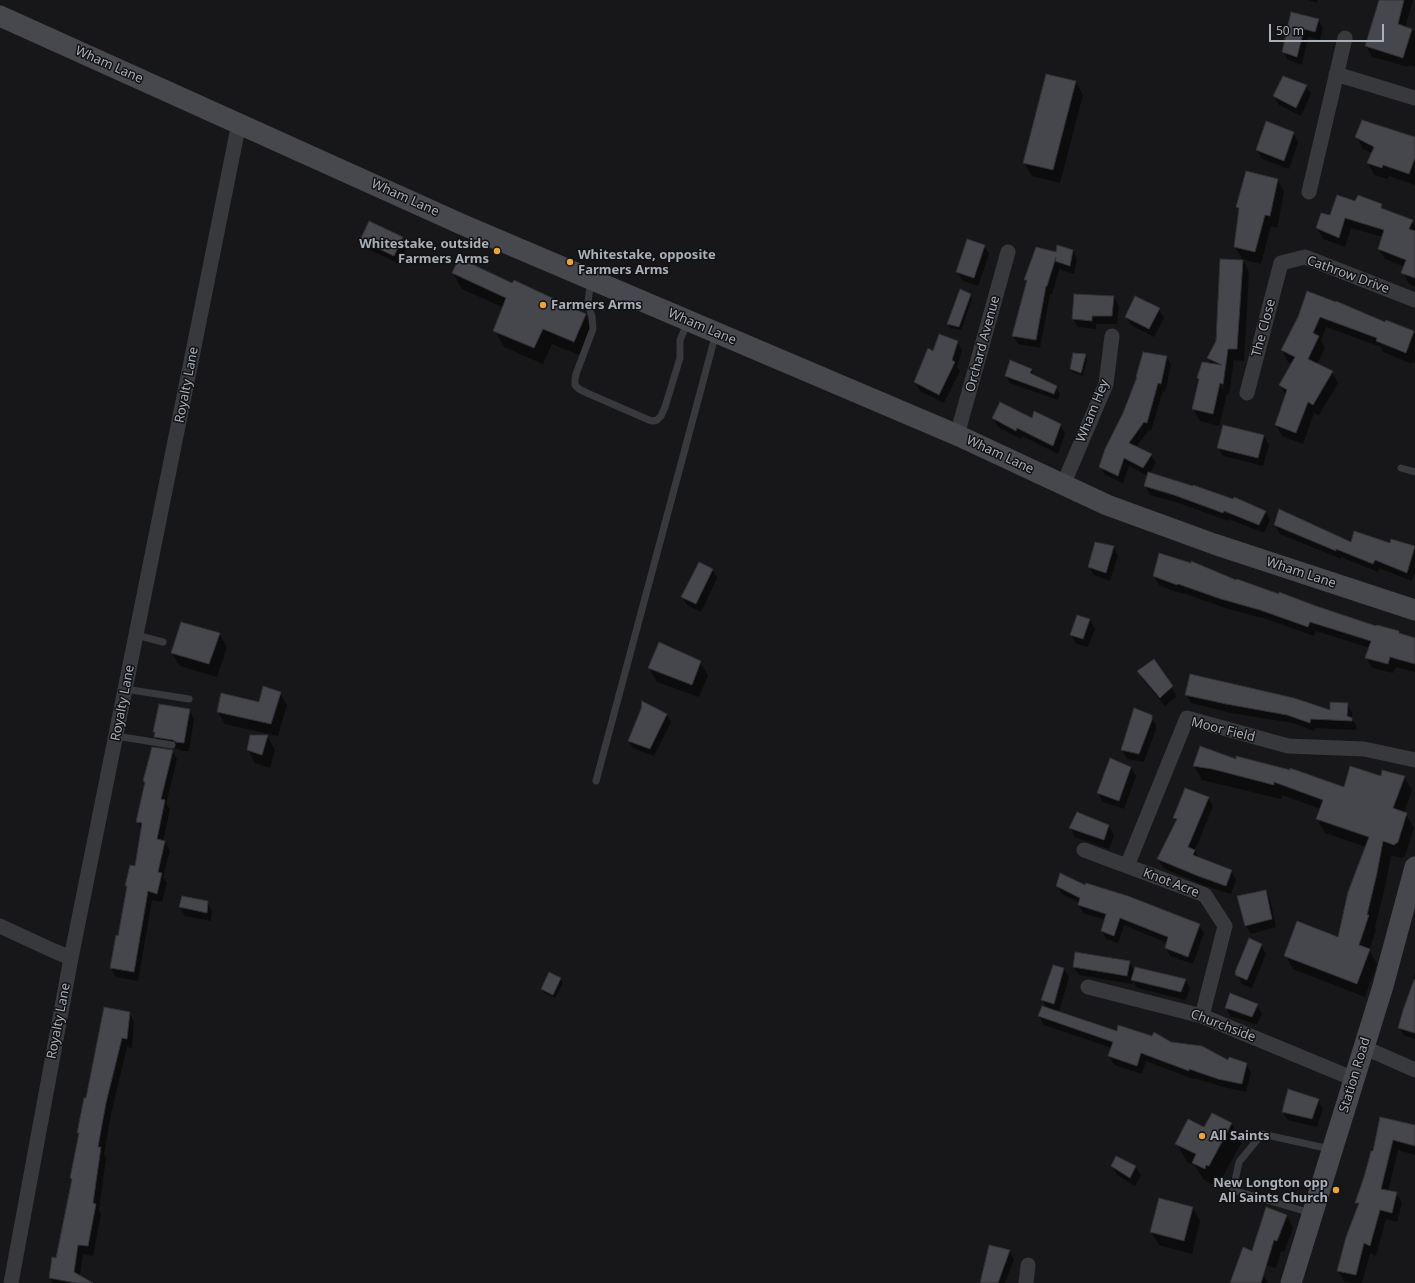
<!DOCTYPE html>
<html>
<head>
<meta charset="utf-8">
<style>
  body { margin:0 }
  #map { position:relative; width:1415px; height:1283px; overflow:hidden; background:#171719; font-family:"Noto Sans",sans-serif }
  canvas { display:block }
  .scale { position:absolute; left:1269px; top:24px; width:115px; height:18px; box-sizing:border-box; border:2px solid #a9afb8; border-top:0; padding-left:5px; font-size:12px; line-height:14px; white-space:nowrap; color:#a9afb8; -webkit-text-stroke:3px #121214; paint-order:stroke }
</style>
</head>
<body>
<div id="map">
<canvas width="1415" height="1283"></canvas>
<div class="scale">50 m</div>
</div>
<script>
const c = document.querySelector('canvas').getContext('2d');
c.lineJoin = 'round';
function paint(path, color) { c.fillStyle = color; c.fill(path, 'evenodd'); }
const shape = rows => new Path2D(rows.map(r => 'M' + r).join(''));
function stroke(path, color, width, dash) { c.strokeStyle = color; c.lineWidth = width; c.lineCap = dash ? 'butt' : 'round'; c.setLineDash(dash || []); c.stroke(path); }
function label(font, color, halo, rows, align = 'center') {
  c.font = font + ' "Noto Sans",sans-serif'; c.lineWidth = 3; c.setLineDash([]); c.textBaseline = 'middle'; c.strokeStyle = halo; c.fillStyle = color; for (const [text, x, y, turn = 0] of rows) {
    c.save(); c.translate(x, y); c.rotate((+turn || 0) * Math.PI / 180); c.textAlign = isNaN(turn) ? turn : align; if (halo) c.strokeText(text, 0, 0); c.fillText(text, 0, 0); c.restore();
  }
}
paint(shape([
  [1308,0,1318,0,1317,3],
  [1384,0,1413,0,1405,28,1415,31,1415,67,1409,65,1409,67,1372,57,1366,46],
  [1292,14,1318,19,1323,28,1320,40,1308,37,1302,65,1288,60,1283,51],
  [1047,75,1076,82,1083,95,1060,183,1032,176,1024,163],
  [1306,86,1311,94,1301,116,1279,105,1274,96],
  [1293,133,1298,142,1289,169,1262,159,1257,150],
  [1357,137,1415,138,1415,185,1389,176,1388,179,1374,175,1368,163,1372,153,1363,149],
  [1278,180,1284,192,1277,228,1271,226,1261,264,1242,259,1235,247,1240,212,1237,207],
  [1356,202,1381,205,1383,210,1412,221,1415,226,1415,286,1409,284,1403,273,1405,267,1385,259,1379,249,1383,237,1351,228,1345,247,1323,239,1317,228,1331,216],
  [402,238,407,247,399,264,366,248,361,240],
  [984,246,989,254,978,286,962,280,957,271],
  [1072,250,1077,259,1074,274,1061,270,1060,267,1052,294,1050,294,1040,348,1018,344,1013,335,1027,283,1025,280,1057,253],
  [1243,260,1249,272,1244,361,1234,360,1229,395,1227,394,1219,426,1200,421,1193,409,1200,381,1198,378,1212,364,1208,358,1217,341],
  [1223,376,1225,376,1223,389,1221,388],
  [453,273,513,285,585,315,594,331,584,357,552,344,543,364,504,347,495,331,504,308,462,289],
  [961,291,970,295,972,299,961,330,950,328,948,324],
  [1308,293,1415,333,1415,363,1413,361,1412,364,1383,352,1381,347,1326,327,1321,341,1325,348,1317,364,1332,372,1338,383,1319,415,1314,413,1303,444,1282,436,1276,425,1286,396,1280,385,1293,364,1288,362,1282,350,1298,317],
  [1114,297,1119,306,1117,324,1096,324,1096,329,1078,327,1073,319],
  [1159,309,1164,318,1154,337,1131,325,1126,317],
  [957,342,962,350,957,367,960,371,944,403,920,391,915,382,934,352],
  [1085,355,1087,359,1083,376,1073,373,1071,369],
  [1167,357,1171,365,1165,392,1163,391,1151,431,1149,430,1136,447,1151,455,1156,463,1149,474,1265,511,1270,520,1264,533,1229,519,1228,521,1179,503,1150,495,1145,486,1148,476,1129,466,1123,483,1105,475,1100,466],
  [1031,369,1035,376,1056,387,1060,394,1058,400,1010,383,1006,376],
  [993,418,1033,419,1060,425,1065,434,1058,454,1022,436,1021,439,998,427],
  [1264,436,1269,445,1263,466,1223,456,1218,448],
  [1275,525,1351,543,1390,544,1391,540,1415,547,1415,572,1412,581,1379,568,1378,572,1341,557,1341,559,1280,534],
  [1113,547,1118,556,1110,581,1094,575,1089,567],
  [712,570,717,578,701,612,687,605,682,597],
  [1154,576,1237,582,1377,627,1399,632,1400,634,1415,639,1415,672,1396,667,1393,673,1372,668,1366,658,1370,648,1316,631,1314,636,1266,619,1228,609,1183,593,1183,594,1160,586],
  [1078,617,1090,620,1095,629,1088,647,1076,644,1071,635],
  [219,634,227,647,217,677,180,666,172,653],
  [1153,660,1177,696,1165,706,1143,680,1138,671],
  [700,662,708,675,699,697,657,682,649,668],
  [280,693,287,705,278,736,225,724,218,712,260,703],
  [1186,694,1331,711,1347,704,1352,713,1352,719,1357,727,1356,730,1315,728,1314,731,1293,723,1231,713,1191,703],
  [189,710,194,719,189,751,182,751,179,749,160,746,154,731],
  [666,714,671,722,654,756,633,748,629,741],
  [1151,716,1156,725,1156,729,1144,762,1127,759,1122,750],
  [267,736,275,750,270,768,255,763,248,750],
  [172,751,177,759,166,804,170,809,163,841,165,842,170,851,163,877,167,883,162,902,152,900,138,981,116,977,111,968,119,937,128,889,126,886,136,867,142,830,137,821],
  [1236,760,1344,788,1381,777,1404,777,1412,790,1404,813,1406,814,1414,828,1405,856,1402,858,1391,855,1385,887,1375,927,1376,930,1369,950,1377,964,1365,997,1293,969,1286,956,1339,938,1366,847,1325,833,1317,819,1321,809,1282,795,1281,799,1202,780,1194,766],
  [1131,768,1136,776,1124,809,1103,802,1098,793],
  [1208,798,1213,806,1195,850,1199,858,1231,871,1236,880,1231,894,1203,885,1163,868,1158,859,1176,822,1174,818],
  [1078,813,1109,826,1114,835,1109,849,1075,837,1070,828],
  [1057,886,1199,925,1204,933,1193,964,1170,956,1166,948,1167,943,1124,925,1118,943,1106,939,1102,931,1105,920,1083,913,1079,905,1080,903,1062,894],
  [1265,891,1270,899,1276,927,1251,934,1246,926],
  [207,902,212,911,211,921,185,916,180,907],
  [1261,945,1266,954,1252,988,1242,984,1237,975],
  [1129,962,1134,971,1185,980,1190,988,1186,1000,1137,988,1133,981,1132,984,1079,975,1074,967],
  [1064,969,1069,977,1059,1012,1117,1032,1229,1061,1246,1064,1251,1073,1246,1092,1224,1087,1194,1078,1193,1079,1146,1061,1142,1074,1114,1065,1109,1056,1112,1048,1044,1025,1039,1016,1047,1008,1042,1000],
  [1415,973,1415,1039,1404,1036,1399,1027,1404,1009,1415,980,1414,978],
  [549,974,561,979,563,983,555,998,544,993,542,989],
  [1230,994,1257,1005,1262,1014,1257,1025,1238,1018,1231,1017,1226,1008],
  [129,1013,134,1022,132,1048,127,1047,111,1114,104,1154,106,1158,99,1210,101,1214,93,1256,83,1254,80,1276,91,1283,53,1283,50,1278,53,1258,56,1259,73,1181,71,1178,80,1135,78,1133,87,1099],
  [1318,1100,1323,1109,1317,1127,1288,1120,1283,1112],
  [1212,1114,1232,1124,1242,1142,1219,1183,1217,1182,1215,1186,1204,1180,1195,1166,1187,1162,1177,1144,1205,1129],
  [1381,1118,1415,1126,1415,1155,1398,1150,1388,1191,1396,1193,1402,1203,1397,1222,1386,1219,1376,1256,1370,1253,1362,1283,1353,1283,1344,1281,1338,1271,1359,1206,1357,1202,1373,1153],
  [1112,1166,1136,1167,1141,1175,1135,1186,1117,1175],
  [1193,1208,1200,1221,1192,1254,1159,1245,1151,1232],
  [1287,1216,1293,1228,1284,1252,1281,1251,1276,1268,1260,1264],
  [1009,1251,1014,1259,1005,1283,981,1283],
  [1263,1274,1268,1283,1231,1283]
]), '#0007');
const building = shape([
  [1379,0,1404,0,1398,24,1412,29,1403,58,1365,46,1379,0],
  [1291,12,1319,19,1315,32,1304,29,1297,57,1282,52,1291,12],
  [1046,74,1076,81,1053,170,1023,163,1046,74],
  [1283,76,1307,85,1296,108,1273,96,1283,76],
  [1362,120,1415,137,1415,158,1409,174,1383,165,1382,168,1367,163,1374,147,1355,137,1362,120],
  [1266,121,1294,132,1284,161,1256,150,1266,121],
  [1246,171,1278,179,1270,216,1265,215,1255,252,1234,247,1239,208,1236,207,1246,171],
  [1337,195,1355,201,1358,195,1382,204,1381,208,1413,220,1409,229,1415,231,1415,278,1401,273,1406,260,1378,249,1384,230,1345,218,1339,238,1316,228,1321,213,1330,215,1337,195],
  [369,221,403,237,394,256,360,240,369,221],
  [967,239,985,245,974,278,956,272,967,239],
  [1057,245,1073,250,1070,266,1055,261,1056,257,1047,286,1046,286,1036,340,1012,336,1027,280,1024,280,1036,247,1056,252,1057,245],
  [459,258,512,283,514,280,586,314,574,342,543,329,534,348,493,331,506,298,452,273,459,258],
  [1220,259,1243,260,1237,349,1228,349,1223,384,1220,383,1213,414,1192,409,1199,379,1197,378,1202,362,1222,365,1207,358,1216,341,1220,259],
  [960,289,971,294,959,327,947,324,960,289],
  [1307,291,1336,302,1336,301,1385,322,1386,320,1414,331,1406,353,1376,341,1377,338,1320,317,1313,333,1319,336,1308,359,1333,371,1313,405,1308,402,1296,433,1275,425,1287,390,1279,385,1295,357,1281,350,1298,317,1307,291],
  [1074,294,1114,296,1112,316,1092,316,1092,321,1072,319,1074,294],
  [1135,296,1160,308,1149,329,1125,317,1135,296],
  [939,334,958,341,952,360,955,362,939,395,914,382,928,348,933,351,939,334],
  [1143,352,1167,356,1161,384,1158,383,1147,423,1144,422,1129,443,1152,454,1143,468,1124,458,1118,476,1099,467,1105,449,1123,413,1137,377,1136,377,1143,352],
  [1073,353,1086,354,1081,373,1070,369,1073,353],
  [1010,360,1032,369,1030,373,1057,386,1054,394,1005,376,1010,360],
  [1000,402,1032,418,1034,411,1061,424,1053,446,1017,428,1016,431,992,418,1000,402],
  [1223,425,1264,435,1258,458,1217,448,1223,425],
  [1148,472,1193,486,1193,485,1233,499,1234,497,1266,511,1259,525,1224,511,1223,513,1174,495,1144,486,1148,472],
  [1279,509,1351,542,1354,531,1390,543,1391,539,1415,546,1407,573,1375,560,1373,564,1336,549,1336,551,1274,525,1279,509],
  [1095,542,1114,546,1106,573,1088,567,1095,542],
  [1159,553,1191,563,1191,561,1236,580,1237,579,1279,594,1279,592,1316,606,1376,626,1377,625,1399,631,1399,633,1415,638,1415,664,1390,657,1388,664,1365,658,1371,641,1310,622,1308,627,1260,610,1221,599,1178,584,1177,585,1153,576,1159,553],
  [699,562,713,569,696,604,681,597,699,562],
  [1077,615,1090,619,1083,639,1070,635,1077,615],
  [181,622,220,633,209,664,171,653,181,622],
  [659,642,701,661,692,685,648,668,659,642],
  [1154,659,1173,686,1160,698,1137,671,1154,659],
  [1190,674,1294,698,1330,710,1330,702,1348,703,1347,716,1352,718,1352,721,1311,719,1310,723,1287,715,1226,704,1185,695,1190,674],
  [263,686,281,692,271,724,217,712,221,693,259,702,263,686],
  [642,701,667,714,650,749,628,741,641,709,642,701],
  [159,704,190,709,184,743,176,742,173,740,154,737,155,732,153,732,159,704],
  [1134,708,1152,715,1152,720,1139,754,1121,750,1134,708],
  [250,735,268,735,262,755,247,750,250,735],
  [1200,746,1236,759,1236,756,1290,770,1290,768,1344,787,1350,766,1381,776,1382,770,1405,776,1393,808,1407,813,1398,842,1394,845,1383,841,1377,873,1367,915,1369,915,1359,945,1370,949,1357,984,1284,956,1297,921,1338,937,1348,892,1369,837,1316,819,1323,800,1274,782,1274,785,1212,769,1193,766,1200,746],
  [152,747,173,750,161,799,165,800,157,839,165,841,158,872,162,873,157,894,148,891,134,972,110,968,116,935,118,936,127,886,125,886,130,865,135,866,142,823,136,822,145,782,143,781,152,747],
  [1110,758,1131,767,1119,801,1097,793,1110,758],
  [1185,788,1209,797,1188,847,1195,850,1193,855,1232,870,1226,886,1198,876,1157,859,1177,819,1173,818,1185,788],
  [1077,812,1109,825,1104,840,1069,828,1077,812],
  [1060,873,1085,885,1086,883,1128,896,1200,924,1188,957,1165,948,1168,937,1120,918,1114,936,1101,931,1106,914,1078,905,1080,898,1056,886,1060,873],
  [1266,890,1272,919,1245,926,1237,896,1266,890],
  [182,896,208,901,207,913,179,907,182,896],
  [1249,938,1262,944,1247,980,1235,975,1236,973,1235,972,1249,938],
  [1075,952,1130,961,1127,976,1073,967,1075,952],
  [1053,965,1064,968,1054,1004,1041,1000,1053,965],
  [1135,967,1186,979,1181,992,1131,980,1135,967],
  [549,972,561,978,553,995,541,989,549,972],
  [1414,980,1415,980,1415,1033,1398,1028,1403,1010,1414,980],
  [1230,993,1258,1004,1252,1017,1232,1010,1225,1008,1230,993],
  [1042,1006,1117,1031,1118,1025,1152,1036,1154,1032,1171,1042,1202,1046,1228,1060,1229,1057,1247,1063,1242,1084,1218,1079,1189,1069,1189,1071,1141,1053,1137,1066,1108,1056,1113,1042,1038,1016,1042,1006],
  [104,1007,130,1012,127,1039,122,1038,106,1103,98,1147,101,1147,93,1203,96,1204,88,1246,78,1245,74,1272,93,1283,76,1283,49,1278,52,1257,56,1258,72,1179,70,1178,79,1133,77,1133,84,1098,86,1098,104,1007],
  [1288,1089,1319,1099,1312,1119,1282,1112,1288,1089],
  [1212,1113,1232,1123,1209,1166,1206,1165,1205,1169,1192,1163,1196,1154,1175,1144,1188,1119,1204,1127,1212,1113],
  [1380,1117,1415,1125,1415,1146,1393,1140,1381,1189,1397,1192,1392,1213,1380,1210,1370,1246,1364,1243,1356,1275,1337,1271,1346,1237,1359,1203,1355,1203,1364,1177,1371,1151,1373,1151,1380,1117],
  [1116,1156,1136,1166,1130,1178,1111,1166,1116,1156],
  [1159,1198,1193,1207,1184,1241,1150,1232,1159,1198],
  [1266,1207,1287,1215,1277,1241,1274,1240,1261,1283,1230,1283,1243,1247,1252,1251,1266,1207],
  [989,1245,1010,1250,998,1283,980,1283,989,1245]
]);
paint(building, '#46474c');
stroke(building, '#313135', 1);
stroke(shape([
  [591,280,588,302,592,317,593,329,576,374,575,379,575,385,579,389,587,393,649,420,653,421,657,420,661,416,665,407,680,358,680,340,688,322],
  [1401,468,1415,472],
  [136,635,163,642],
  [125,689,189,699],
  [116,736,172,745],
  [596,781,716,333],
  [1311,1213,1233,1190,1239,1162,1262,1134,1330,1149]
]), '#38393d', 7);
stroke(shape([
  [1336,74,1415,98],
  [1309,192,1345,38],
  [1247,393,1281,263,1305,257,1415,300],
  [957,435,1008,252],
  [1063,485,1106,384,1112,336],
  [1084,850,1205,895,1225,926,1202,1016],
  [1127,866,1187,718,1288,746,1364,749,1415,760],
  [0,926,54,951,71,958],
  [1088,987,1202,1016,1354,1079],
  [1363,1047,1415,1070],
  [11,1283,71,958,239,123],
  [1026,1283,1028,1265]
]), '#38393d', 15);
stroke(shape([
  [0,16,461,224,957,435,1107,505,1214,544,1415,610],
  [1291,1283,1383,986,1415,867]
]), '#46484d', 21);
for (const [x, y, r, color] of [
  [497,251,4,"#eaa43d"],
  [570,262,4,"#eaa43d"],
  [543,305,4,"#eaa43d"],
  [1202,1136,4,"#eaa43d"],
  [1336,1190,4,"#eaa43d"]
]) { const dot = new Path2D(); dot.arc(x, y, r, 0, 2 * Math.PI); c.fillStyle = color; c.fill(dot); stroke(dot, '#121214', 1.5); }
label('13px', '#a9afb8', '#121214', [
  ["Wham Lane",109,65,24],
  ["Wham Lane",405,198,24],
  ["Cathrow Drive",1348,275,20],
  ["Wham Lane",702,327,23],
  ["The Close",1264,328,-75],
  ["Orchard Avenue",983,344,-75],
  ["Royalty Lane",187,385,-79],
  ["Wham Hey",1093,411,-68],
  ["Wham Lane",1000,455,25],
  ["Wham Lane",1301,573,18],
  ["Royalty Lane",123,703,-79],
  ["Moor Field",1223,730,14],
  ["Knot Acre",1171,883,21],
  ["Royalty Lane",59,1021,-79],
  ["Churchside",1223,1026,21],
  ["Station Road",1355,1075,-73]
]);
label('bold 13px', '#a9afb8', '#121214', [
  ["Whitestake, outside",489,244,"right"],
  ["Farmers Arms",489,259,"right"],
  ["Whitestake, opposite",578,255],
  ["Farmers Arms",578,270],
  ["Farmers Arms",551,305],
  ["All Saints",1210,1136],
  ["New Longton opp",1328,1183,"right"],
  ["All Saints Church",1328,1198,"right"]
], 'left');
</script>
</body>
</html>
